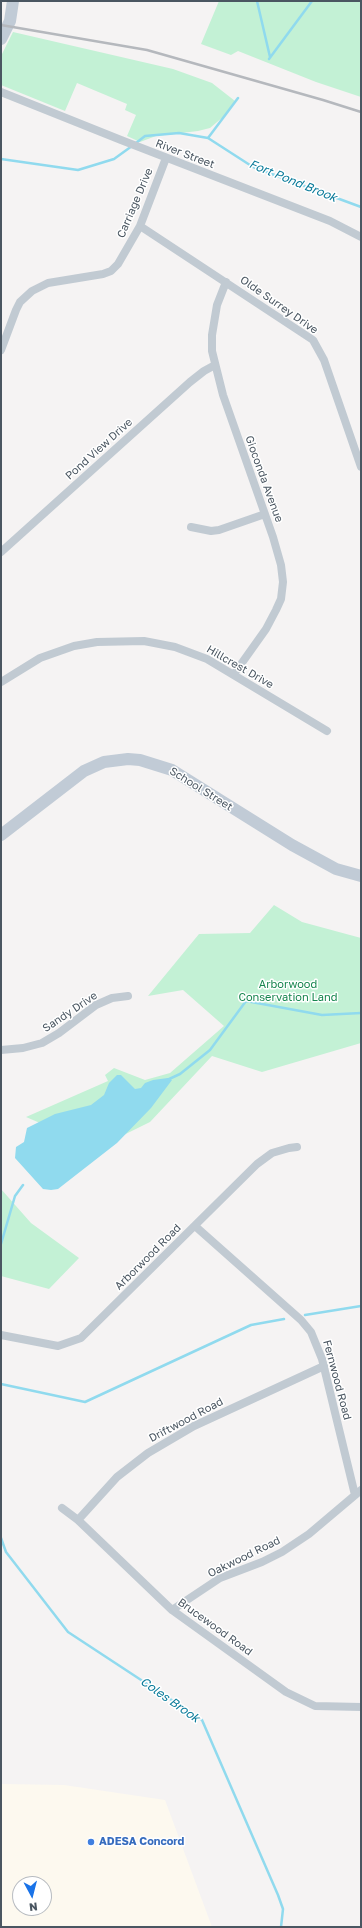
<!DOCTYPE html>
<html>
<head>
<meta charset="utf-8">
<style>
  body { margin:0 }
  #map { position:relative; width:362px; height:1928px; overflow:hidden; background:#f5f3f3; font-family:"Golos Text",sans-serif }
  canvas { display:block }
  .frame { position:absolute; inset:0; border:2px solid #4a5661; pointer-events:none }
  .north { position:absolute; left:12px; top:1876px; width:40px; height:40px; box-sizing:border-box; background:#fff; border:1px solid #b7bbc0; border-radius:50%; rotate:173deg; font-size:11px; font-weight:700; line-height:16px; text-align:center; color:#4a5661 }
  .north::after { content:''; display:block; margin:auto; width:14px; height:18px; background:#1a73e8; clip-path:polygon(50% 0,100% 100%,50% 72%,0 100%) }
</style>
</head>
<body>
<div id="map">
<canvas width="362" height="1928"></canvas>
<div class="frame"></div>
<div class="north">N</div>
</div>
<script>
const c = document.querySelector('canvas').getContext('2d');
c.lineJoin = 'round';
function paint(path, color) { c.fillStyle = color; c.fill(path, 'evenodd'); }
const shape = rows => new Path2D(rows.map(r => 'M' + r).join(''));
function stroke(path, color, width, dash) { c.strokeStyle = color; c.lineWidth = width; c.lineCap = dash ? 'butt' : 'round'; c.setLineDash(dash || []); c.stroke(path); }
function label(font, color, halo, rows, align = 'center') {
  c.font = font + ' "Golos Text",sans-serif'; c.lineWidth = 3; c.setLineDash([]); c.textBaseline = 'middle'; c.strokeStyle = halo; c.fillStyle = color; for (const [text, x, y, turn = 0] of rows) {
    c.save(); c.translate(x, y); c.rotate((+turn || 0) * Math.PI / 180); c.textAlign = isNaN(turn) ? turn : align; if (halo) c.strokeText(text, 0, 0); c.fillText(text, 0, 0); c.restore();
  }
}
paint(shape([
  [1,1784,64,1785,165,1800,212,1927,1,1927],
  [20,1884,44,1884,44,1908,20,1908]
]), '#fdf9ef');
paint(shape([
  [219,1,361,1,361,97,316,82,238,51,231,55,201,44],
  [13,32,173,69,212,83,235,101,223,117,210,128,198,131,156,136,140,142,127,136,136,115,125,110,127,104,77,83,65,111,1,85,1,56],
  [274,905,302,922,361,938,361,1043,262,1072,212,1056,150,1122,61,1166,40,1123,26,1117,108,1081,105,1075,114,1068,145,1080,170,1073,224,1026,183,990,148,996,199,934,250,933],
  [1,1189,31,1223,79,1258,49,1289,1,1276]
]), '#c3f1d5');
paint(shape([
  [117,1075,121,1075,135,1089,141,1088,145,1083,153,1080,168,1078,172,1080,151,1108,117,1143,58,1189,51,1190,43,1189,15,1158,16,1147,24,1142,27,1128,55,1114,91,1105,104,1095,109,1083]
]), '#90daee');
stroke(shape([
  [257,1,270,57],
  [269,59,312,1],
  [208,138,238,98],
  [136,143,145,136,179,133,208,138,253,167,361,207],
  [1,159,78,170,114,159,132,146],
  [167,1080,180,1074,210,1050,246,1001,322,1015,361,1013],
  [1,1244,15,1196,23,1185],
  [305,1315,361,1306],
  [1,1384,85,1402,251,1325,284,1319],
  [1,1538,6,1552,68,1632,202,1720,278,1895,283,1909,281,1927]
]), '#90daee', 2.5);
stroke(shape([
  [1,92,121,140,330,221,361,237],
  [140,226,313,340,324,360,361,467],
  [226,282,217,305,212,335,212,351,223,395,273,537,281,565,283,582,281,599,276,610,266,629,234,674],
  [1,350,16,310,20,302,32,291,48,283,103,274,111,271,118,264,140,226,166,158],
  [191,527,211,531,219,530,265,514],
  [1,552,190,382,204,371,215,365],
  [1,682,40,658,74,646,97,642,144,641,175,647,207,659,327,731],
  [1,1050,23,1048,42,1043,59,1033,96,1005,112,998,128,996],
  [195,1226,301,1320,311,1332,322,1359,355,1495],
  [1,1335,58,1346,81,1338,257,1164,272,1153,289,1148,297,1147],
  [62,1508,78,1520,172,1610,286,1692,315,1706,361,1707],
  [78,1520,117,1477,148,1453,194,1426,324,1366],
  [172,1610,220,1578,262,1562,282,1552,309,1534,361,1490]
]), '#c1cad2', 8);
stroke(shape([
  [1,39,10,21,13,1],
  [1,835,84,771,104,762,128,759,140,760,172,770,292,845,336,869,361,876]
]), '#c1cbd6', 12);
stroke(shape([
  [1,25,147,50,323,100,361,112]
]), '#b5b8bd', 2.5);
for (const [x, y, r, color] of [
  [91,1842,4,"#3f7fe0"]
]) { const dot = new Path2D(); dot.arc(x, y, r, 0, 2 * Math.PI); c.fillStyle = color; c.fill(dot); stroke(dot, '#fff', 1.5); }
label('11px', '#4a5661', '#fff', [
  ["River Street",185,154,21],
  ["Carriage Drive",135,203,-67],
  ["Olde Surrey Drive",279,305,35],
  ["Pond View Drive",99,449,-42],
  ["Gioconda Avenue",264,479,70],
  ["Hillcrest Drive",240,667,30],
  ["School Street",201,789,32],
  ["Sandy Drive",70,1012,-34],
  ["Arborwood Road",148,1257,-45],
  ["Fernwood Road",337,1380,75],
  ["Driftwood Road",186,1420,-28],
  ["Oakwood Road",244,1557,-26],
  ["Brucewood Road",215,1627,36]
]);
label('11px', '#17864f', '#fff', [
  ["Arborwood",288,985],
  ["Conservation Land",288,998]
]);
label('bold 11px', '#366cbe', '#fff', [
  ["ADESA Concord",99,1842]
], 'left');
label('italic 12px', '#0c7c9b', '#fff', [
  ["Fort Pond Brook",293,181,22],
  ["Coles Brook",170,1700,35]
]);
</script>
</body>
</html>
